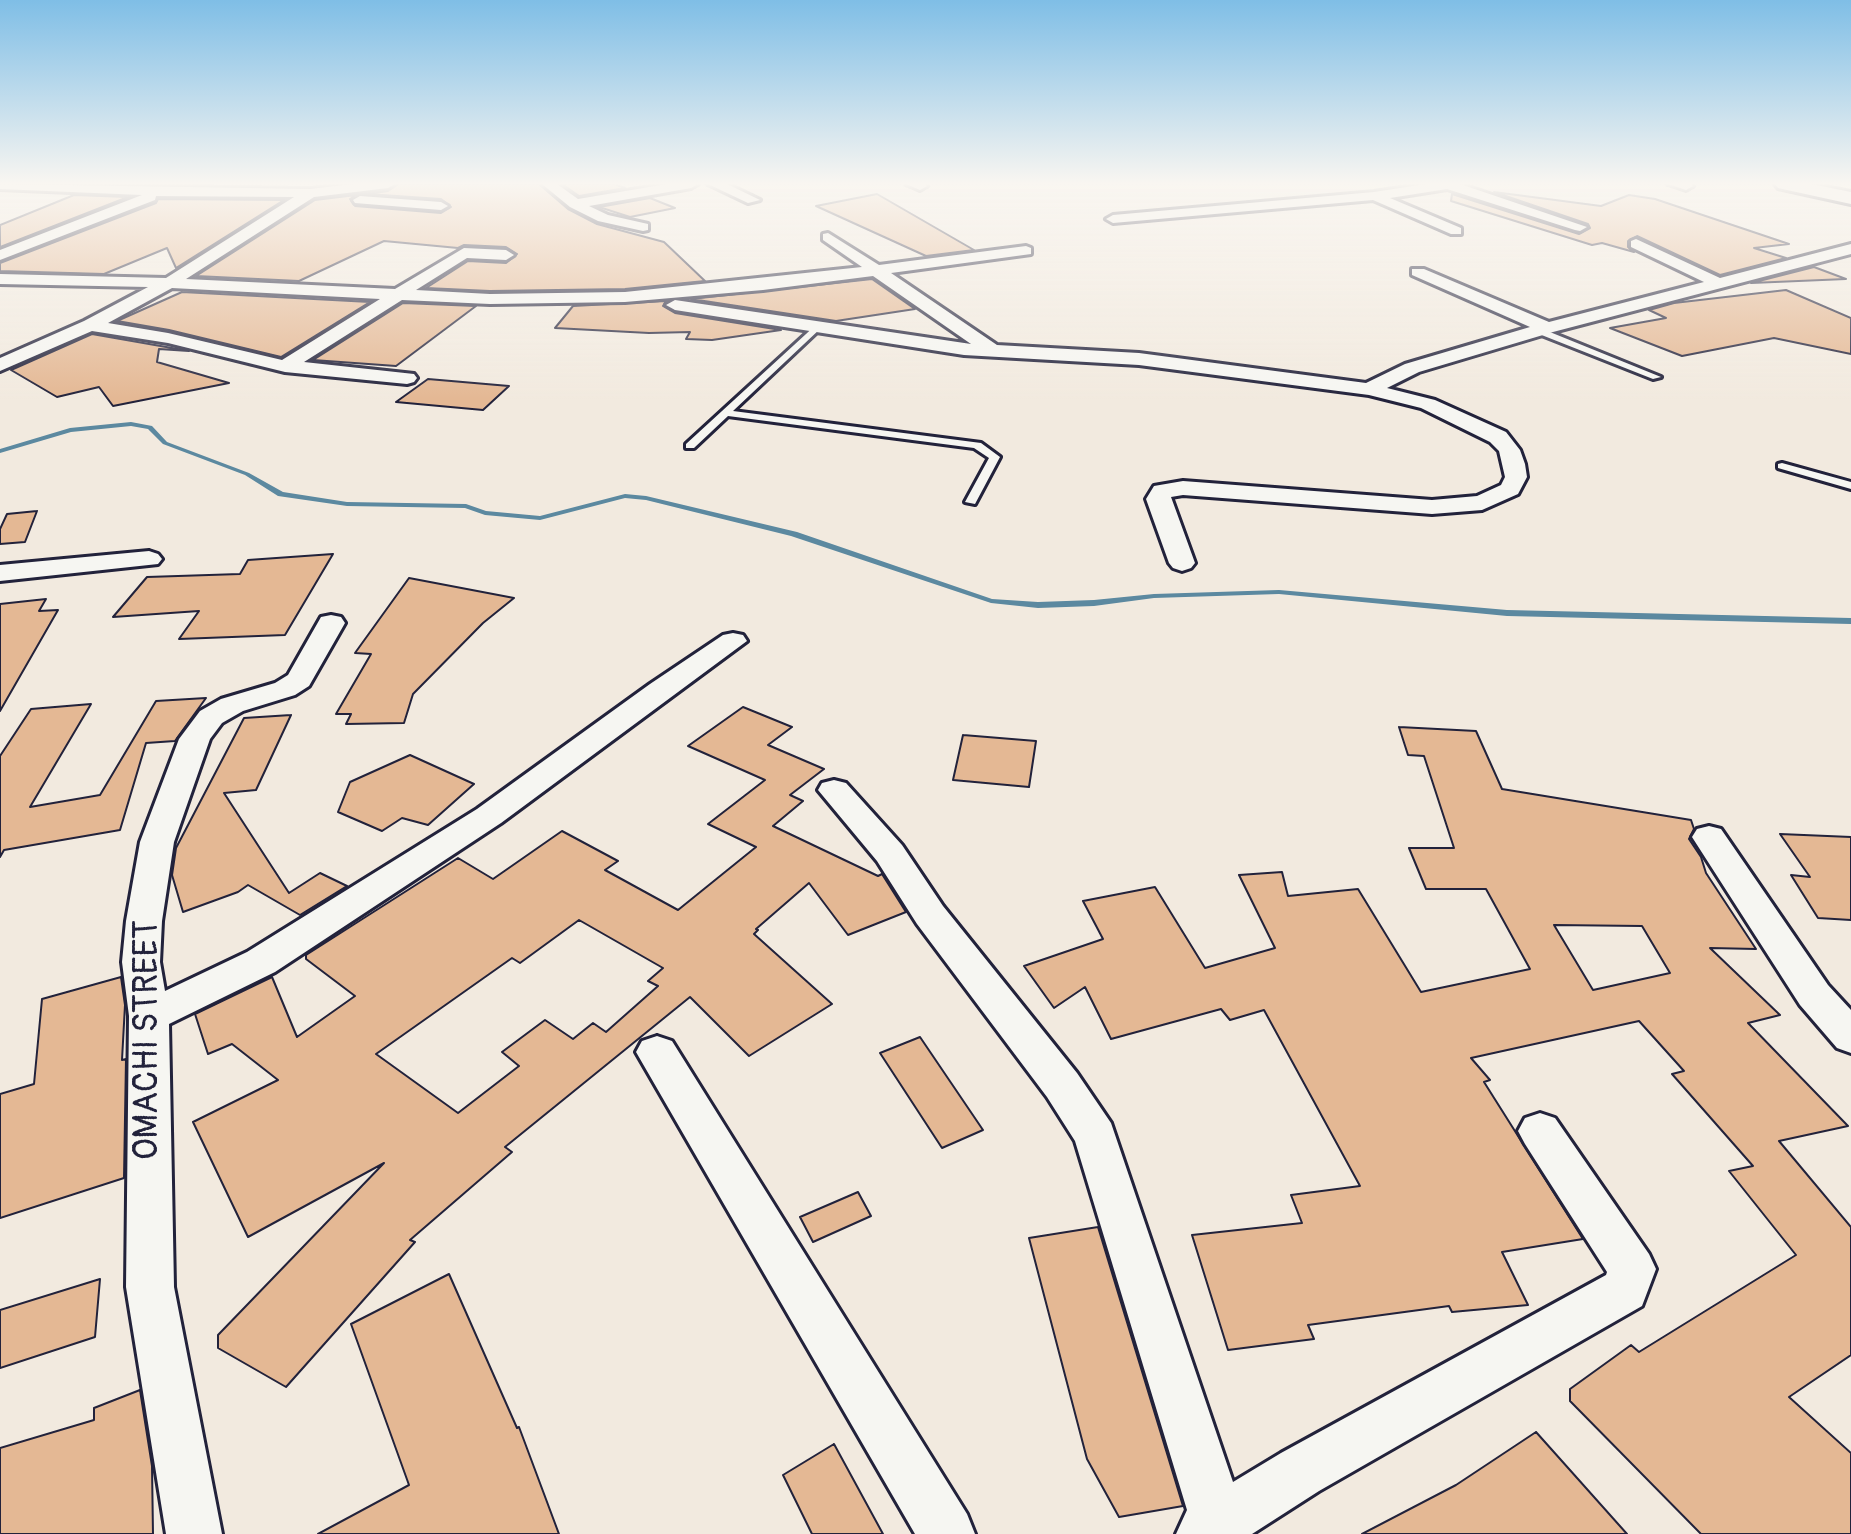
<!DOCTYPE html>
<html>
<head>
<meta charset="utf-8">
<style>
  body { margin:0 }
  canvas { display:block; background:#f2eadf }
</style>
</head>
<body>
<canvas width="1851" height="1534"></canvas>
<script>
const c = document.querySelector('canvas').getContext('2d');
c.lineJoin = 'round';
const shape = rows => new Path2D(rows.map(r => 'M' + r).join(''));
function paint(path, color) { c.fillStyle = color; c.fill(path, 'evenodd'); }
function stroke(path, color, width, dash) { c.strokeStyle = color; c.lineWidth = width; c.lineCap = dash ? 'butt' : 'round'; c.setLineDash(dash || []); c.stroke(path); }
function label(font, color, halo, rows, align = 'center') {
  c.font = font + ' Pangolin,sans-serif'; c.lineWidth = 6; c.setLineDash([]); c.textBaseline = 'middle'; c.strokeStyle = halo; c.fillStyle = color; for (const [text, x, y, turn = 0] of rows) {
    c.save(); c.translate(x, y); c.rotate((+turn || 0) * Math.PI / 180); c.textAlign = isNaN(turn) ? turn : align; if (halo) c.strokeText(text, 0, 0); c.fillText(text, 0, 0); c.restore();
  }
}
paint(shape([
  [131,422,152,426,167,442,249,473,283,492,347,502,466,504,486,511,540,516,625,494,646,496,797,532,992,599,1038,602,1094,600,1154,594,1279,590,1507,610,1851,618,1851,624,1507,616,1279,594,1154,598,1094,606,1038,608,991,603,791,536,646,500,625,498,540,520,485,515,465,508,347,506,278,496,245,475,163,444,148,429,131,426,71,432,0,453,0,449,70,428,131,422]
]), '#5c89a0');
const building = shape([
  [398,184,539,184,568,209,597,224,664,242,705,281,625,289,490,291,426,288,468,261,506,263,517,254,506,247,464,245,458,248,384,241,299,281,196,276,315,200,356,195,350,199,355,206,441,213,451,207,441,199,367,194,388,191,398,184],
  [562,184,614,184,625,188,579,196,562,184],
  [1494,192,1601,206,1629,195,1655,199,1789,244,1754,248,1786,258,1720,275,1637,236,1628,241,1628,247,1634,252,1602,243,1592,245,1451,201,1452,194,1579,234,1590,228,1588,224,1494,192],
  [877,194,974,250,926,256,816,206,877,194],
  [74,195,128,197,0,247,0,225,74,195],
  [650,198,675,208,630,217,599,207,650,198],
  [158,199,284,200,176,268,167,248,104,274,0,271,0,263,156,203,158,199],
  [1814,267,1846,279,1751,283,1814,267],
  [872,279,915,309,836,321,691,299,872,279],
  [1786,290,1851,318,1851,354,1774,338,1682,356,1610,328,1666,318,1649,310,1674,303,1786,290],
  [182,292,370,302,281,357,169,330,117,321,182,292],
  [666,301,663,306,675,313,781,330,712,340,686,339,690,332,649,333,555,328,573,306,666,301],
  [403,303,476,306,396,366,313,360,403,303],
  [92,334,189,351,159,349,157,362,229,383,113,406,99,387,57,397,11,370,92,334],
  [428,379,509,386,483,410,396,402,428,379],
  [37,511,25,542,0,544,0,529,7,514,37,511],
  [333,554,285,635,179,639,199,611,113,617,147,577,240,574,248,560,333,554],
  [409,578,514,598,483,623,413,694,404,723,346,724,351,714,336,714,371,654,355,653,409,578],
  [46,599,39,611,58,610,0,711,0,604,46,599],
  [206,698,175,741,146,743,120,830,4,850,0,857,0,756,31,709,91,704,30,807,100,795,156,701,206,698],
  [743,707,792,727,768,745,824,769,790,795,803,801,773,826,878,876,882,874,906,912,848,935,809,883,756,929,758,930,754,934,832,1004,749,1056,690,997,505,1147,512,1152,410,1240,415,1242,286,1387,218,1348,218,1335,384,1163,248,1237,193,1122,278,1080,232,1044,208,1054,195,1014,272,977,297,1037,355,996,306,959,306,955,458,858,493,879,562,831,618,861,605,870,678,910,756,847,708,824,765,780,688,746,743,707],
  [579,920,663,968,648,981,658,986,606,1032,593,1023,573,1039,545,1020,502,1052,519,1066,458,1113,376,1054,512,958,520,963,579,920],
  [291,715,256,790,224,793,289,893,320,873,347,886,300,915,248,885,238,892,183,912,172,875,176,848,244,718,291,715],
  [1399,727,1476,731,1502,789,1691,820,1694,829,1689,839,1701,857,1706,873,1756,949,1710,948,1780,1015,1748,1023,1848,1126,1779,1141,1851,1227,1851,1355,1789,1397,1851,1453,1851,1534,1701,1534,1570,1401,1570,1389,1631,1345,1639,1352,1796,1255,1729,1171,1753,1166,1672,1074,1684,1071,1639,1021,1471,1058,1490,1080,1484,1082,1583,1239,1502,1252,1528,1305,1452,1312,1449,1306,1308,1325,1314,1339,1228,1350,1192,1235,1302,1223,1291,1195,1360,1186,1264,1010,1230,1020,1221,1009,1111,1039,1085,987,1054,1008,1024,966,1103,939,1083,901,1155,887,1205,968,1275,948,1239,875,1282,872,1288,896,1358,889,1421,992,1530,969,1486,889,1426,889,1409,848,1454,848,1424,756,1408,755,1399,727],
  [1554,925,1642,926,1670,973,1593,990,1554,925],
  [963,735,1036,741,1029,787,953,780,963,735],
  [410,755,474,784,428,825,402,818,382,831,338,812,350,782,410,755],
  [1780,834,1851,837,1851,920,1818,918,1791,875,1810,877,1780,834],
  [121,977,125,1005,122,1060,126,1059,124,1178,0,1218,0,1094,34,1084,42,999,121,977],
  [920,1037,983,1130,942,1148,880,1053,920,1037],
  [858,1192,871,1216,813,1242,800,1217,858,1192],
  [1098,1227,1183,1506,1119,1517,1087,1459,1029,1238,1098,1227],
  [449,1274,517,1428,519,1427,559,1534,318,1534,409,1485,351,1324,449,1274],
  [100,1279,95,1337,0,1368,0,1310,100,1279],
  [140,1390,152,1466,153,1534,0,1534,0,1448,94,1420,94,1408,140,1390],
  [1536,1432,1627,1534,1362,1534,1456,1485,1536,1432],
  [834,1444,883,1534,812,1534,783,1475,834,1444]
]);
paint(building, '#e4b894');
stroke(building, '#22223b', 2);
const lane = shape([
  [818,323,821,324,821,328,733,411,981,443,1000,457,975,504,965,502,989,458,974,448,728,416,694,448,686,448,686,444,818,323],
  [1534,328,1540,328,1661,377,1653,379,1534,332,1534,328],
  [1782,463,1851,482,1851,489,1778,468,1778,464,1782,463]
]);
const street = shape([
  [0,184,310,189,353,184,395,184,388,188,314,197,186,279,395,289,464,248,506,250,514,255,506,260,467,258,416,290,490,294,625,292,862,267,823,240,823,234,828,233,879,265,1026,246,1031,248,1031,254,891,273,997,345,1139,353,1366,383,1405,364,1530,327,1412,275,1412,269,1424,269,1549,322,1704,282,1631,247,1631,241,1636,239,1720,278,1851,244,1851,254,1553,332,1419,372,1387,388,1435,400,1506,432,1520,450,1525,464,1527,477,1518,494,1482,510,1432,514,1183,495,1171,497,1195,563,1191,568,1182,571,1173,568,1169,563,1146,499,1154,486,1183,481,1432,500,1477,496,1501,485,1505,477,1499,451,1490,442,1421,408,1369,395,1139,365,964,355,675,310,666,305,675,300,971,344,873,276,763,290,625,302,490,304,402,300,304,362,414,374,417,378,414,382,407,384,285,372,168,343,92,331,0,371,0,358,84,321,148,287,0,284,0,274,166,278,294,197,156,196,155,200,0,260,0,250,142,195,0,189,0,184],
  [172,288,380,299,282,360,168,333,108,323,172,288],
  [542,184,557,184,578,199,667,184,698,184,691,188,589,206,608,215,648,224,648,230,643,231,598,221,570,207,542,184],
  [708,184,727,184,760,200,748,203,708,184],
  [906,184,925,184,927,186,920,190,906,184],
  [1426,184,1460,184,1587,227,1580,231,1575,230,1447,189,1390,198,1461,228,1461,234,1451,234,1373,200,1113,223,1106,219,1113,215,1374,192,1426,184],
  [1668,184,1691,184,1693,186,1686,190,1668,184],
  [360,196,441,202,448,206,441,210,355,203,353,200,360,196],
  [149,551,158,554,162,559,158,564,0,581,0,565,149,551],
  [331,615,341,617,345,623,309,686,295,695,243,711,222,723,210,739,174,842,162,921,160,962,165,991,247,952,477,809,650,684,723,635,733,633,743,635,747,641,501,823,275,972,169,1024,174,1287,222,1534,166,1534,126,1287,129,1016,122,962,126,921,140,842,179,739,200,711,221,699,275,683,288,675,321,617,331,615],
  [834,780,846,783,902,845,943,906,1077,1073,1111,1123,1233,1482,1281,1453,1606,1275,1607,1272,1525,1144,1518,1131,1525,1118,1540,1113,1555,1118,1649,1254,1656,1269,1642,1306,1319,1491,1252,1534,1176,1534,1187,1510,1075,1141,1047,1097,917,924,877,861,818,790,822,783,834,780],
  [1709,826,1721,829,1828,985,1851,1010,1851,1053,1837,1048,1800,1005,1692,837,1697,829,1709,826],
  [657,1036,672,1041,967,1514,975,1534,915,1534,636,1052,642,1041,657,1036]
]);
const secondary = shape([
  [1775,184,1811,184,1851,192,1851,204,1778,188,1775,184]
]);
stroke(lane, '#22223b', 6);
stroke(street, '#22223b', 6);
stroke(secondary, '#22223b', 6);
paint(lane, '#f6f6f2');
paint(street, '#f6f6f2');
paint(secondary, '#f6f6f2');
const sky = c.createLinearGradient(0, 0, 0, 399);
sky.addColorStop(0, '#7fbee6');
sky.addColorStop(0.46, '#f9f6f1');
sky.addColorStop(1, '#f9f6f100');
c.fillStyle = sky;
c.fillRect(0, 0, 1851, 399);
label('34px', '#22223b', '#f6f6f2', [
  ["OMACHI STREET",148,1040,-90]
]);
</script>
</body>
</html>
